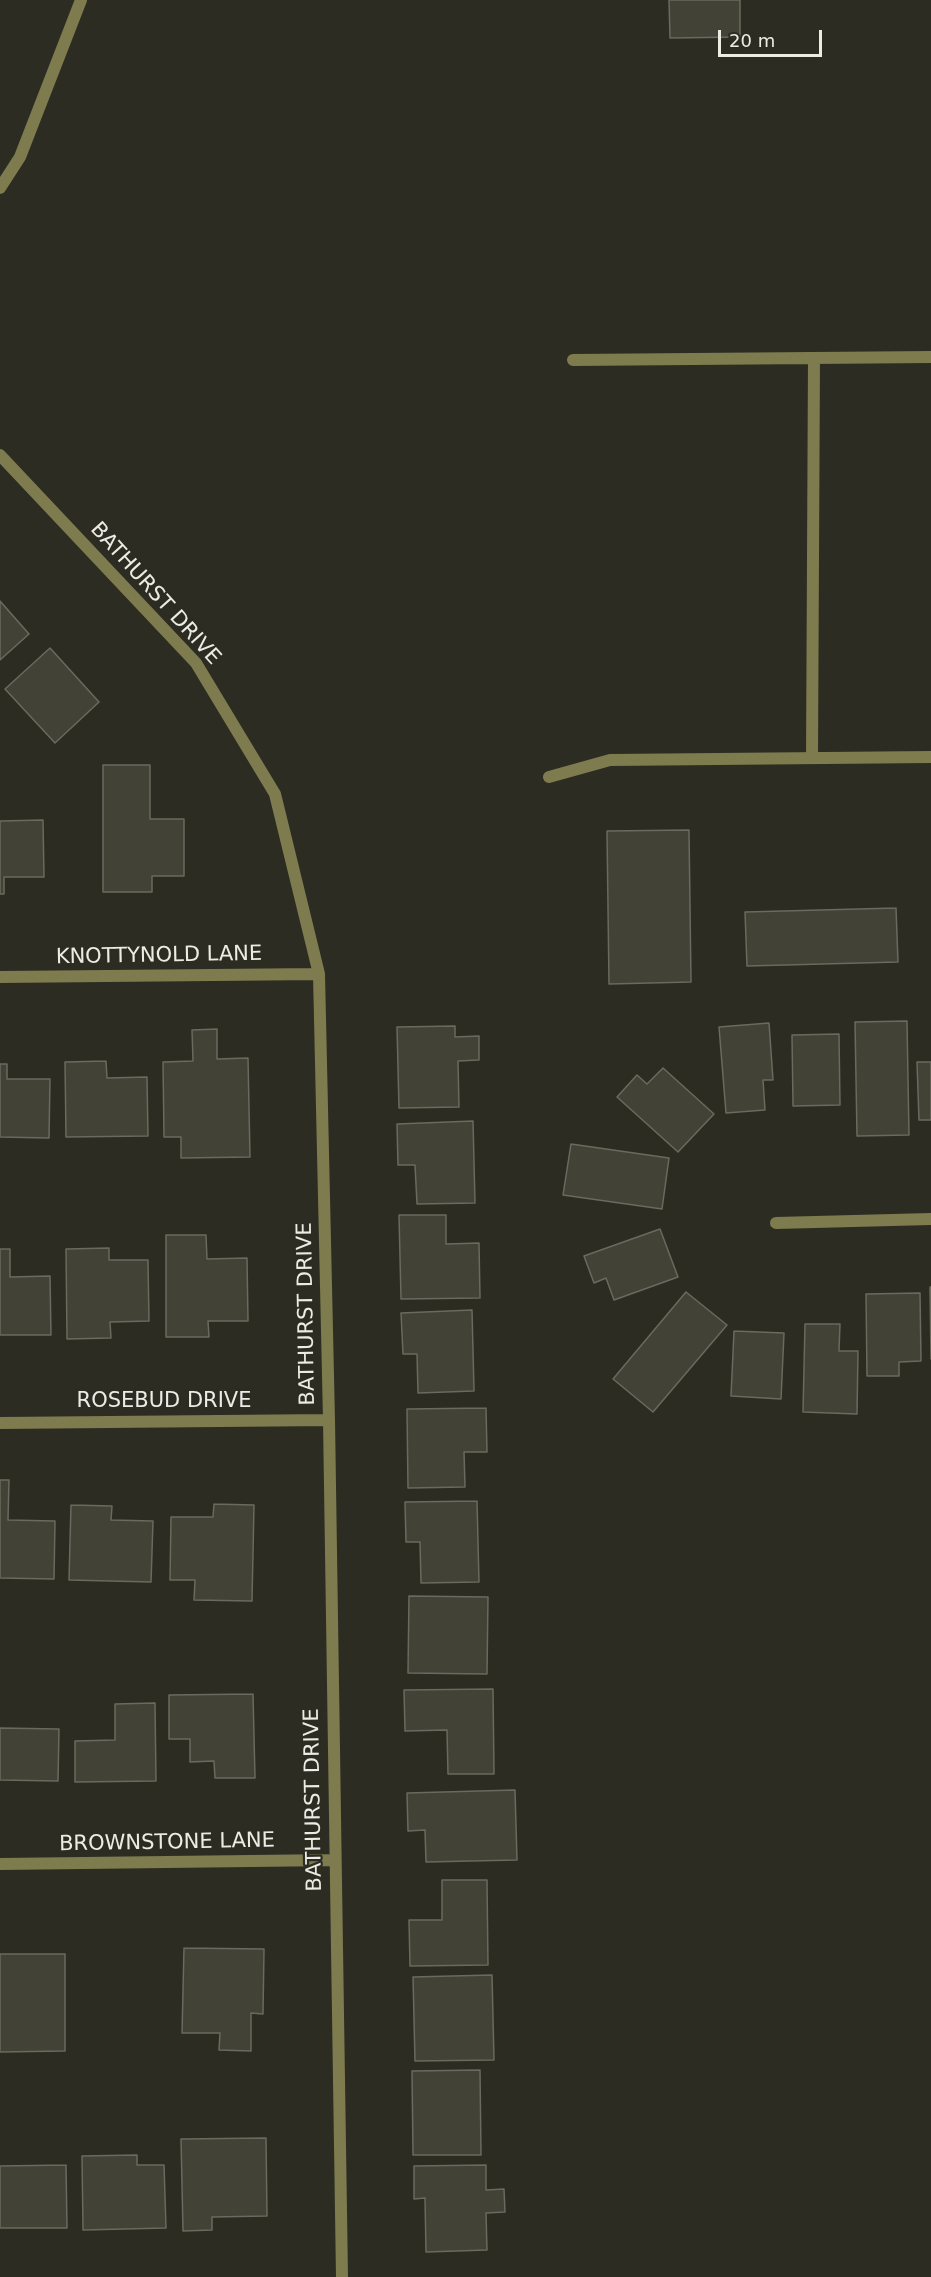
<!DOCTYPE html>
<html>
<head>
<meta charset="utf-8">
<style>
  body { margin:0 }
  #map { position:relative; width:931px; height:2277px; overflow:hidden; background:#2c2c22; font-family:"DejaVu Sans",sans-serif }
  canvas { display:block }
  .scale { position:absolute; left:718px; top:30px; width:104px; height:27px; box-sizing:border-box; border:3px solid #ecece5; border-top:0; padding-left:8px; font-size:18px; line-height:21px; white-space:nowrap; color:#ecece5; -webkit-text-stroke:4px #2c2c22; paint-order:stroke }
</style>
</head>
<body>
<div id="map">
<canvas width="931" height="2277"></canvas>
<div class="scale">20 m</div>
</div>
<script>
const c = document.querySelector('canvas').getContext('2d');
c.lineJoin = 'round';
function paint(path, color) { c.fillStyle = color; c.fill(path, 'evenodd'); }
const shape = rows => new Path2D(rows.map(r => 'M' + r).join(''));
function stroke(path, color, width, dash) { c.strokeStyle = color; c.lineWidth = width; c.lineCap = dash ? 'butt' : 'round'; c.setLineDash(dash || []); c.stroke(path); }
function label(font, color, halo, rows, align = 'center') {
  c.font = font + ' "DejaVu Sans",sans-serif'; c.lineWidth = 4.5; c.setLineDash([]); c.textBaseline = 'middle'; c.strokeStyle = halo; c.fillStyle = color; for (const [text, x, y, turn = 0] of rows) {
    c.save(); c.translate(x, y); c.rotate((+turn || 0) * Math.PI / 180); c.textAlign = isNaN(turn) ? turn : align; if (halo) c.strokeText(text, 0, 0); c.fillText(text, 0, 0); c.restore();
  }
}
const building = shape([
  [669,0,740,0,740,37,670,38,669,0],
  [0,601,29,634,0,660,0,601],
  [50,648,99,702,55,743,5,689,50,648],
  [103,765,150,765,150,819,184,819,184,876,152,876,152,892,103,892,103,765],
  [43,820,44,877,4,877,4,894,0,894,0,821,43,820],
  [689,830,691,982,609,984,607,831,689,830],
  [896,908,898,962,747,966,745,912,896,908],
  [907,1021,909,1135,857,1136,855,1022,907,1021],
  [769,1023,773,1080,763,1080,765,1110,726,1113,719,1027,769,1023],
  [455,1026,455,1037,479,1036,479,1060,458,1061,459,1107,399,1108,397,1027,455,1026],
  [217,1029,217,1059,248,1058,250,1157,181,1158,181,1137,164,1137,163,1062,193,1061,192,1030,217,1029],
  [839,1034,840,1105,793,1106,792,1035,839,1034],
  [106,1061,107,1078,147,1077,148,1136,66,1137,65,1062,106,1061],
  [917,1062,931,1062,931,1120,919,1120,917,1062],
  [0,1064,7,1064,7,1079,50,1079,49,1138,0,1137,0,1064],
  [663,1068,714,1114,678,1152,617,1097,637,1075,647,1084,663,1068],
  [473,1121,475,1203,417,1204,415,1165,398,1165,397,1124,473,1121],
  [571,1144,669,1158,662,1209,563,1195,571,1144],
  [399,1215,446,1215,446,1244,479,1243,480,1298,401,1299,399,1215],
  [660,1229,678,1277,614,1300,606,1278,594,1283,584,1256,660,1229],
  [166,1235,206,1235,207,1259,247,1258,248,1321,208,1321,209,1337,166,1337,166,1235],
  [109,1248,109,1260,148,1260,149,1321,110,1322,111,1338,67,1339,66,1249,109,1248],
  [0,1249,10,1249,10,1277,50,1276,51,1335,0,1335,0,1249],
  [930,1287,931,1287,931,1359,930,1287],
  [686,1292,727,1325,653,1412,613,1379,686,1292],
  [920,1293,921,1361,899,1362,899,1376,867,1376,866,1294,920,1293],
  [472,1310,474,1391,418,1393,417,1354,403,1354,401,1313,472,1310],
  [805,1324,840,1324,839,1351,858,1351,857,1414,803,1412,805,1324],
  [734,1331,784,1333,781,1399,731,1396,734,1331],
  [486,1408,487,1452,464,1452,465,1487,408,1488,407,1409,486,1408],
  [0,1480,9,1480,8,1520,55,1521,54,1579,0,1578,0,1480],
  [477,1501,479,1582,421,1583,420,1542,406,1542,405,1502,477,1501],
  [214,1504,254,1505,252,1601,194,1600,195,1580,170,1580,171,1517,213,1517,214,1504],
  [71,1505,112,1506,111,1520,153,1521,151,1582,69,1580,71,1505],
  [409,1596,488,1597,487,1674,408,1673,409,1596],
  [493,1689,494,1774,448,1774,447,1730,405,1731,404,1690,493,1689],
  [253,1694,255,1778,215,1778,214,1761,190,1762,190,1739,169,1739,169,1695,253,1694],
  [155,1703,156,1781,75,1782,75,1741,115,1740,115,1704,155,1703],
  [0,1728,59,1729,58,1781,0,1780,0,1728],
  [515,1790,517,1860,426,1862,425,1830,408,1831,407,1793,515,1790],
  [442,1880,487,1880,488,1965,410,1966,409,1920,442,1920,442,1880],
  [184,1948,264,1949,263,2014,251,2013,251,2051,219,2050,220,2033,182,2033,184,1948],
  [0,1954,65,1954,65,2051,0,2052,0,1954],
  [492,1975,494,2060,415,2061,413,1977,492,1975],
  [480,2070,481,2155,413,2155,412,2071,480,2070],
  [266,2138,267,2216,212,2217,212,2230,183,2231,181,2139,266,2138],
  [137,2155,137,2165,164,2165,166,2228,83,2230,82,2156,137,2155],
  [66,2165,67,2228,0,2228,0,2166,66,2165],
  [486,2165,486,2190,504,2189,505,2212,486,2213,487,2250,426,2252,425,2198,414,2199,414,2166,486,2165]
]);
paint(building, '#424237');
stroke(building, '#6a6a5e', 1.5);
stroke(shape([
  [573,360,931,357],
  [812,758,814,358],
  [549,777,610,760,931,757]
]), '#7e7b4f', 12);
stroke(shape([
  [0,188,20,157,81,0],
  [0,455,196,663,275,794,319,974,329,1420,342,2277],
  [0,977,319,974],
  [776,1223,931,1219],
  [0,1423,329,1420],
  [0,1864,334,1860]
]), '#7e7b4f', 12);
label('21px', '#ecece5', '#2c2c22', [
  ["BATHURST DRIVE",155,594,48],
  ["KNOTTYNOLD LANE",159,956,-1],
  ["BATHURST DRIVE",307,1314,-91],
  ["ROSEBUD DRIVE",164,1402],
  ["BATHURST DRIVE",314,1800,-91],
  ["BROWNSTONE LANE",167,1843,-1]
]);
</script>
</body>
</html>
